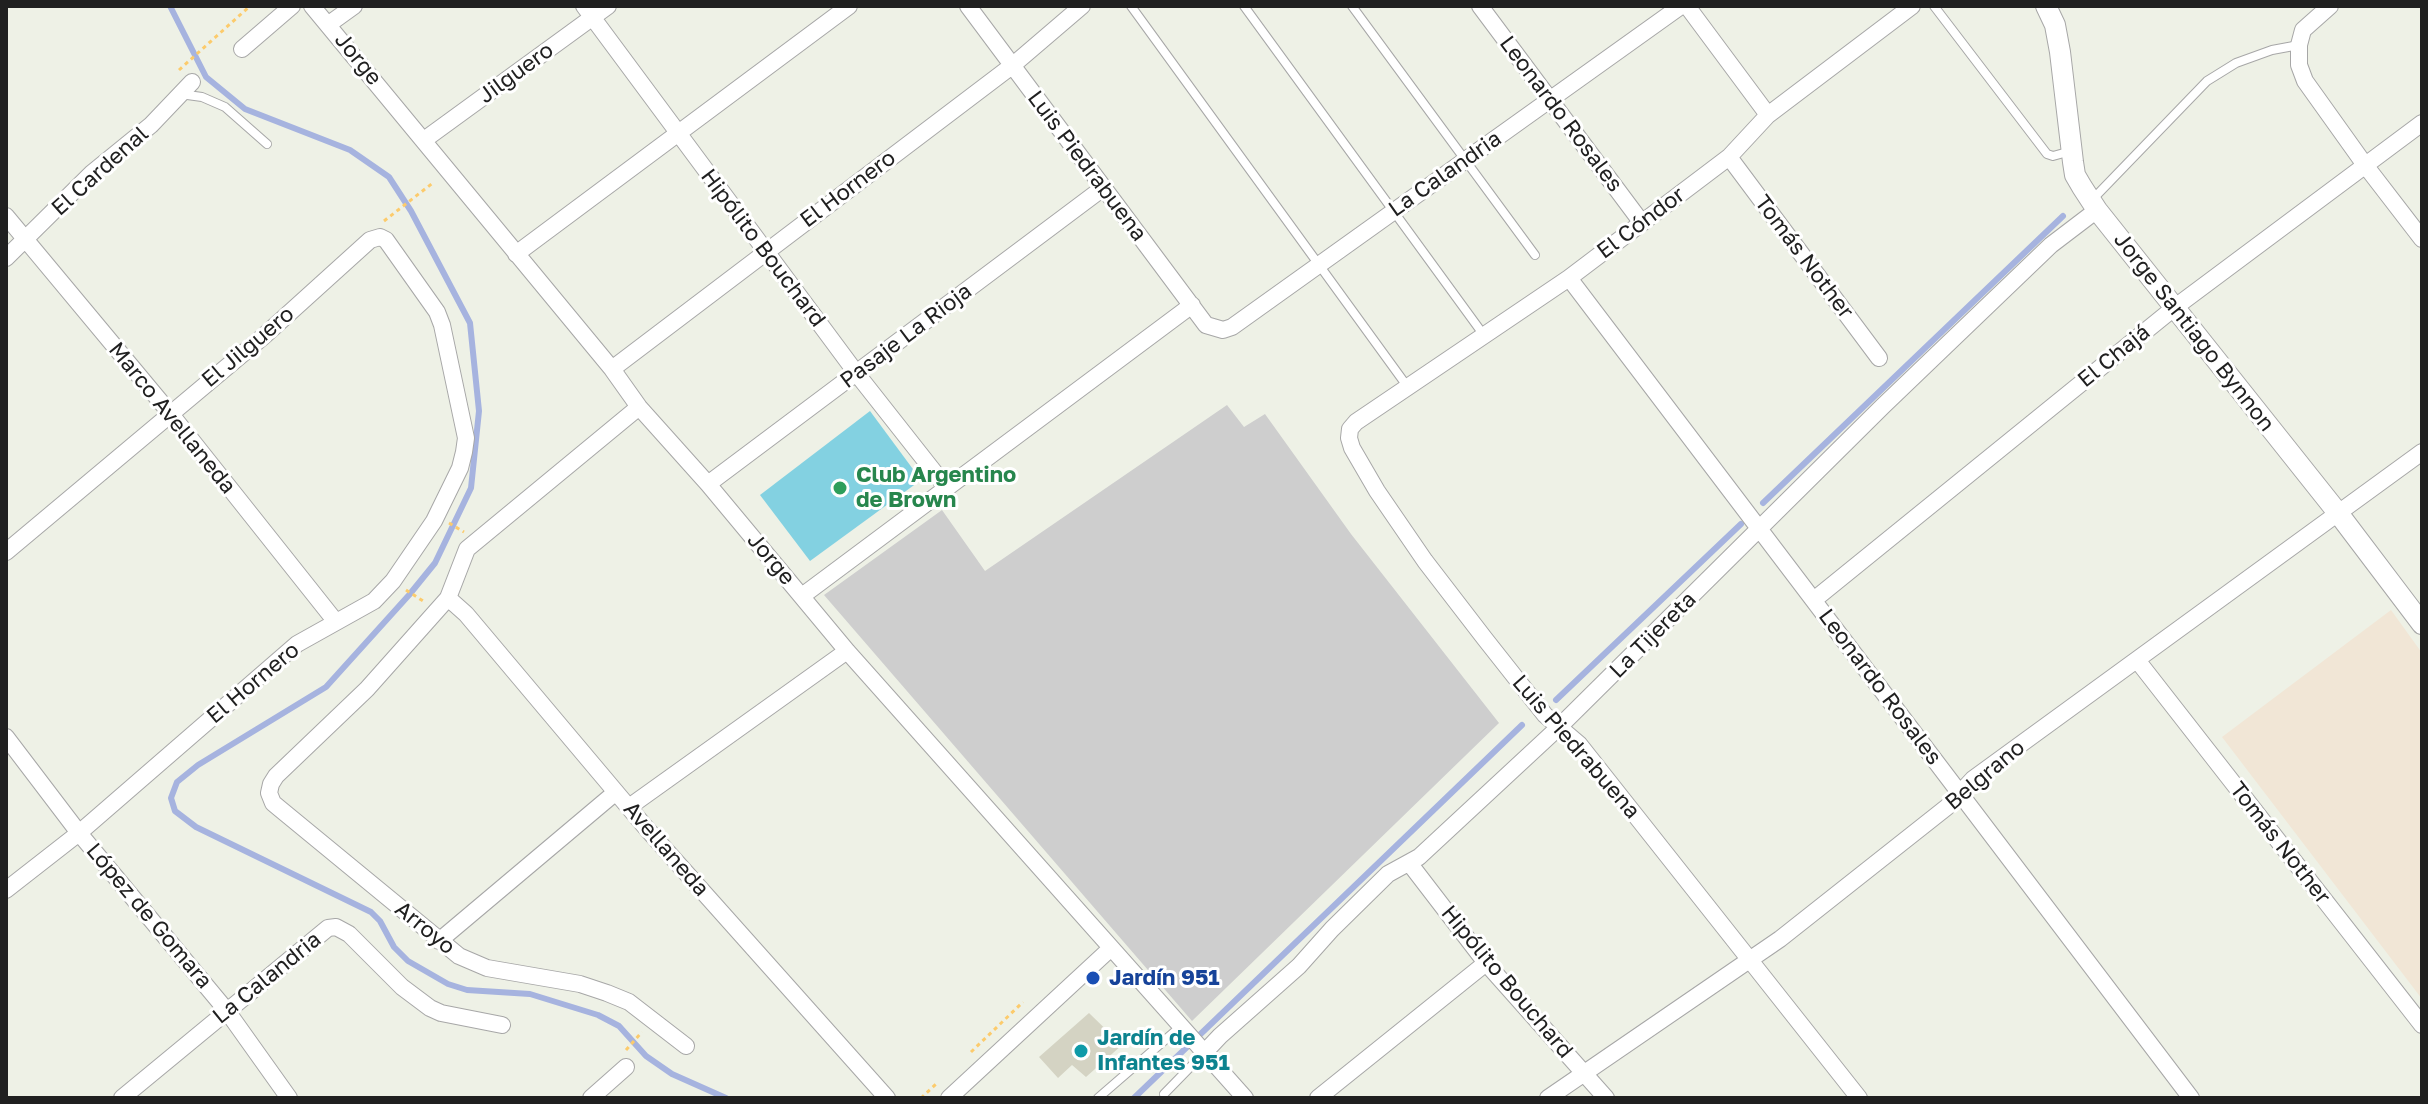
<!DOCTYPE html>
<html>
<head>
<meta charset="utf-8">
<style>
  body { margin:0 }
  #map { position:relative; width:2428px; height:1104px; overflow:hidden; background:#eef1e6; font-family:"Golos Text",sans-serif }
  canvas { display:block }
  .frame { position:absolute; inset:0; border:8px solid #202020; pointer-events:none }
</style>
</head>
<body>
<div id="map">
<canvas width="2428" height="1104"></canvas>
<div class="frame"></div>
</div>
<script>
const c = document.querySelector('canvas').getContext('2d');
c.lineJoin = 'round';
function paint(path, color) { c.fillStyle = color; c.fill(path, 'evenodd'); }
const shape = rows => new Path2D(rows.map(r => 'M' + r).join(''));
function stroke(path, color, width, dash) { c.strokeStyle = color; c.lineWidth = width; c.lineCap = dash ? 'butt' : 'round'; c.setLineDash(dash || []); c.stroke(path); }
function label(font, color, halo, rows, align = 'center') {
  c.font = font + ' "Golos Text",sans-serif'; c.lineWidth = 6; c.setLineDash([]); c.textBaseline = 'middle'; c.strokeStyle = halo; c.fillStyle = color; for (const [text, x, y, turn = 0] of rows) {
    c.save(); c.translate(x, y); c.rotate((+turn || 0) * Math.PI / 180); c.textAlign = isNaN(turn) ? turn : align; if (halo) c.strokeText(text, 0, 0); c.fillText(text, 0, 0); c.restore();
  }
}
paint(shape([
  [2391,610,2422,653,2422,999,2222,737]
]), '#f1e6d6');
paint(shape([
  [1227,405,1244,427,1265,414,1351,534,1499,723,1192,1021,824,595,942,510,985,571]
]), '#cecece');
paint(shape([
  [870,411,921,480,810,561,760,495]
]), '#83d1e1');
stroke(shape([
  [170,6,206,77,245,109,350,150,389,177,411,211,470,323,479,411,471,488,435,563,409,595,326,687,198,765,177,782,171,798,175,811,196,827,371,912,380,921,394,947,408,961,448,984,467,990,530,994,598,1015,619,1026,646,1056,672,1074,726,1098],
  [1763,503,2063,216],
  [1556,700,1741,524],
  [1134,1098,1522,725]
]), '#a6b3df', 6);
paint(shape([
  [1089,1013,1122,1045,1086,1077,1072,1065,1058,1078,1039,1057]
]), '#d4d3c3');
const service = shape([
  [1131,6,1407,386],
  [1244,6,1483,334],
  [1352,6,1535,255],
  [1934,6,2047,154,2053,156,2071,151],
  [180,94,202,97,225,107,267,144],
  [2091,201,2207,81,2236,63,2272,50,2299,45],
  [1164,1094,1204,1053],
  [1098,1098,1180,1027]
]);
const minor = shape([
  [312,6,612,369,639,407,708,484,847,651,1245,1098],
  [584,6,857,374,946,487],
  [968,6,1206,325,1223,330,1232,327,1681,6],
  [1480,6,1642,223],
  [1687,6,1768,115],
  [2330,6,2303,30,2299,45,2299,65,2305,81,2365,165,2422,239],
  [329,24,354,6],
  [242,49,292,6],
  [424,140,608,6],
  [1729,157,1879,358],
  [6,216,170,413,336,622],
  [516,254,849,6],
  [6,258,92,173,151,125,192,82],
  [1569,278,2191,1098],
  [612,369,1013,65,1082,6],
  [639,407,467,549,448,598,367,689,276,776,271,784,269,793,273,803,279,808,459,956,487,968,580,984,607,993,629,1002,686,1046],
  [708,484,1103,188],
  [6,552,265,335,370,240,380,237,386,240,437,312,442,325,466,438,464,452,460,468,434,521,393,581,374,601,297,644,79,833,6,890],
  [802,596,1192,305],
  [448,598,466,614,647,829,887,1098],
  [1815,599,2174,308,2422,123],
  [2137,660,2422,1025],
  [6,737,79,833,227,1011,289,1098],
  [629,807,847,651],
  [1410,864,1486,963,1606,1098],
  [439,941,616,792],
  [1204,1053,1220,1036,1299,966,1332,929,1388,874,1419,857,1558,728,1883,406,2051,245,2097,210],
  [122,1098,328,928,336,927,349,934,402,987,430,1008,441,1013,502,1025],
  [591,1098,626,1067],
  [949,1098,1110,949],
  [1318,1098,1486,963],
  [1548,1098,1780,939,1947,807,1973,779,2422,452],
  [1859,1098,1579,744,1545,715,1485,639,1425,561,1377,491,1352,448,1349,438,1350,429,1356,422,1569,278,1729,157,1768,115,1912,6]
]);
const tertiary = shape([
  [2046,6,2055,25,2060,52,2073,162,2075,175,2082,187,2097,210,2338,513,2422,624]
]);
stroke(service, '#a7a7a7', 10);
stroke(minor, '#a7a7a7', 18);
stroke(tertiary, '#a7a7a7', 22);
stroke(shape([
  [179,70,250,6],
  [384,221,434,182],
  [449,523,464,532],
  [406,590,423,601],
  [626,1050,642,1032],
  [971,1052,1023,1002],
  [921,1098,936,1084]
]), '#fccb6c', 3, [4, 4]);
stroke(service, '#fff', 8);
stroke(minor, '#fff', 16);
stroke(tertiary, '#fff', 20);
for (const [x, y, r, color] of [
  [840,488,8,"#2e9e5b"],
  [1093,978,8,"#1a4fb4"],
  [1081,1051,8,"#0f9aa8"]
]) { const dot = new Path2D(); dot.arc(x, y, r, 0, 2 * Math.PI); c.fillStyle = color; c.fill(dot); stroke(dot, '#fff', 3); }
label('22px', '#202020', '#fff', [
  ["Jorge",358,59,51],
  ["Jilguero",516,73,-36],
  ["Leonardo Rosales",1561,114,53],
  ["Luis Piedrabuena",1087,166,53],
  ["El Cardenal",100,171,-42],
  ["La Calandria",1445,174,-35],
  ["El Hornero",848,189,-37],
  ["El Cóndor",1641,223,-37],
  ["Hipólito Bouchard",763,248,53],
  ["Tomás Nother",1804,257,53],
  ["Jorge Santiago Bynnon",2194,332,52],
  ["Pasaje La Rioja",906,336,-37],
  ["El Jilguero",248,347,-40],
  ["El Chajá",2114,356,-39],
  ["Marco Avellaneda",172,418,51],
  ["Jorge",771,559,50],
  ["La Tijereta",1653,635,-45],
  ["El Hornero",253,683,-40],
  ["Leonardo Rosales",1880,687,53],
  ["Luis Piedrabuena",1576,747,49],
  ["Belgrano",1985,775,-40],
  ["Tomás Nother",2280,843,52],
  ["Avellaneda",666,849,49],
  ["López de Gomara",149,916,50],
  ["Arroyo",425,928,39],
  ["La Calandria",267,978,-39],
  ["Hipólito Bouchard",1507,982,50]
]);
label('bold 22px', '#27864d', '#fff', [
  ["Club Argentino",856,475],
  ["de Brown",856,500]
], 'left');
label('bold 22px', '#164399', '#fff', [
  ["Jardín 951",1109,978]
], 'left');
label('bold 22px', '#0d838f', '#fff', [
  ["Jardín de",1097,1038],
  ["Infantes 951",1097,1063]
], 'left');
</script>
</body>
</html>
